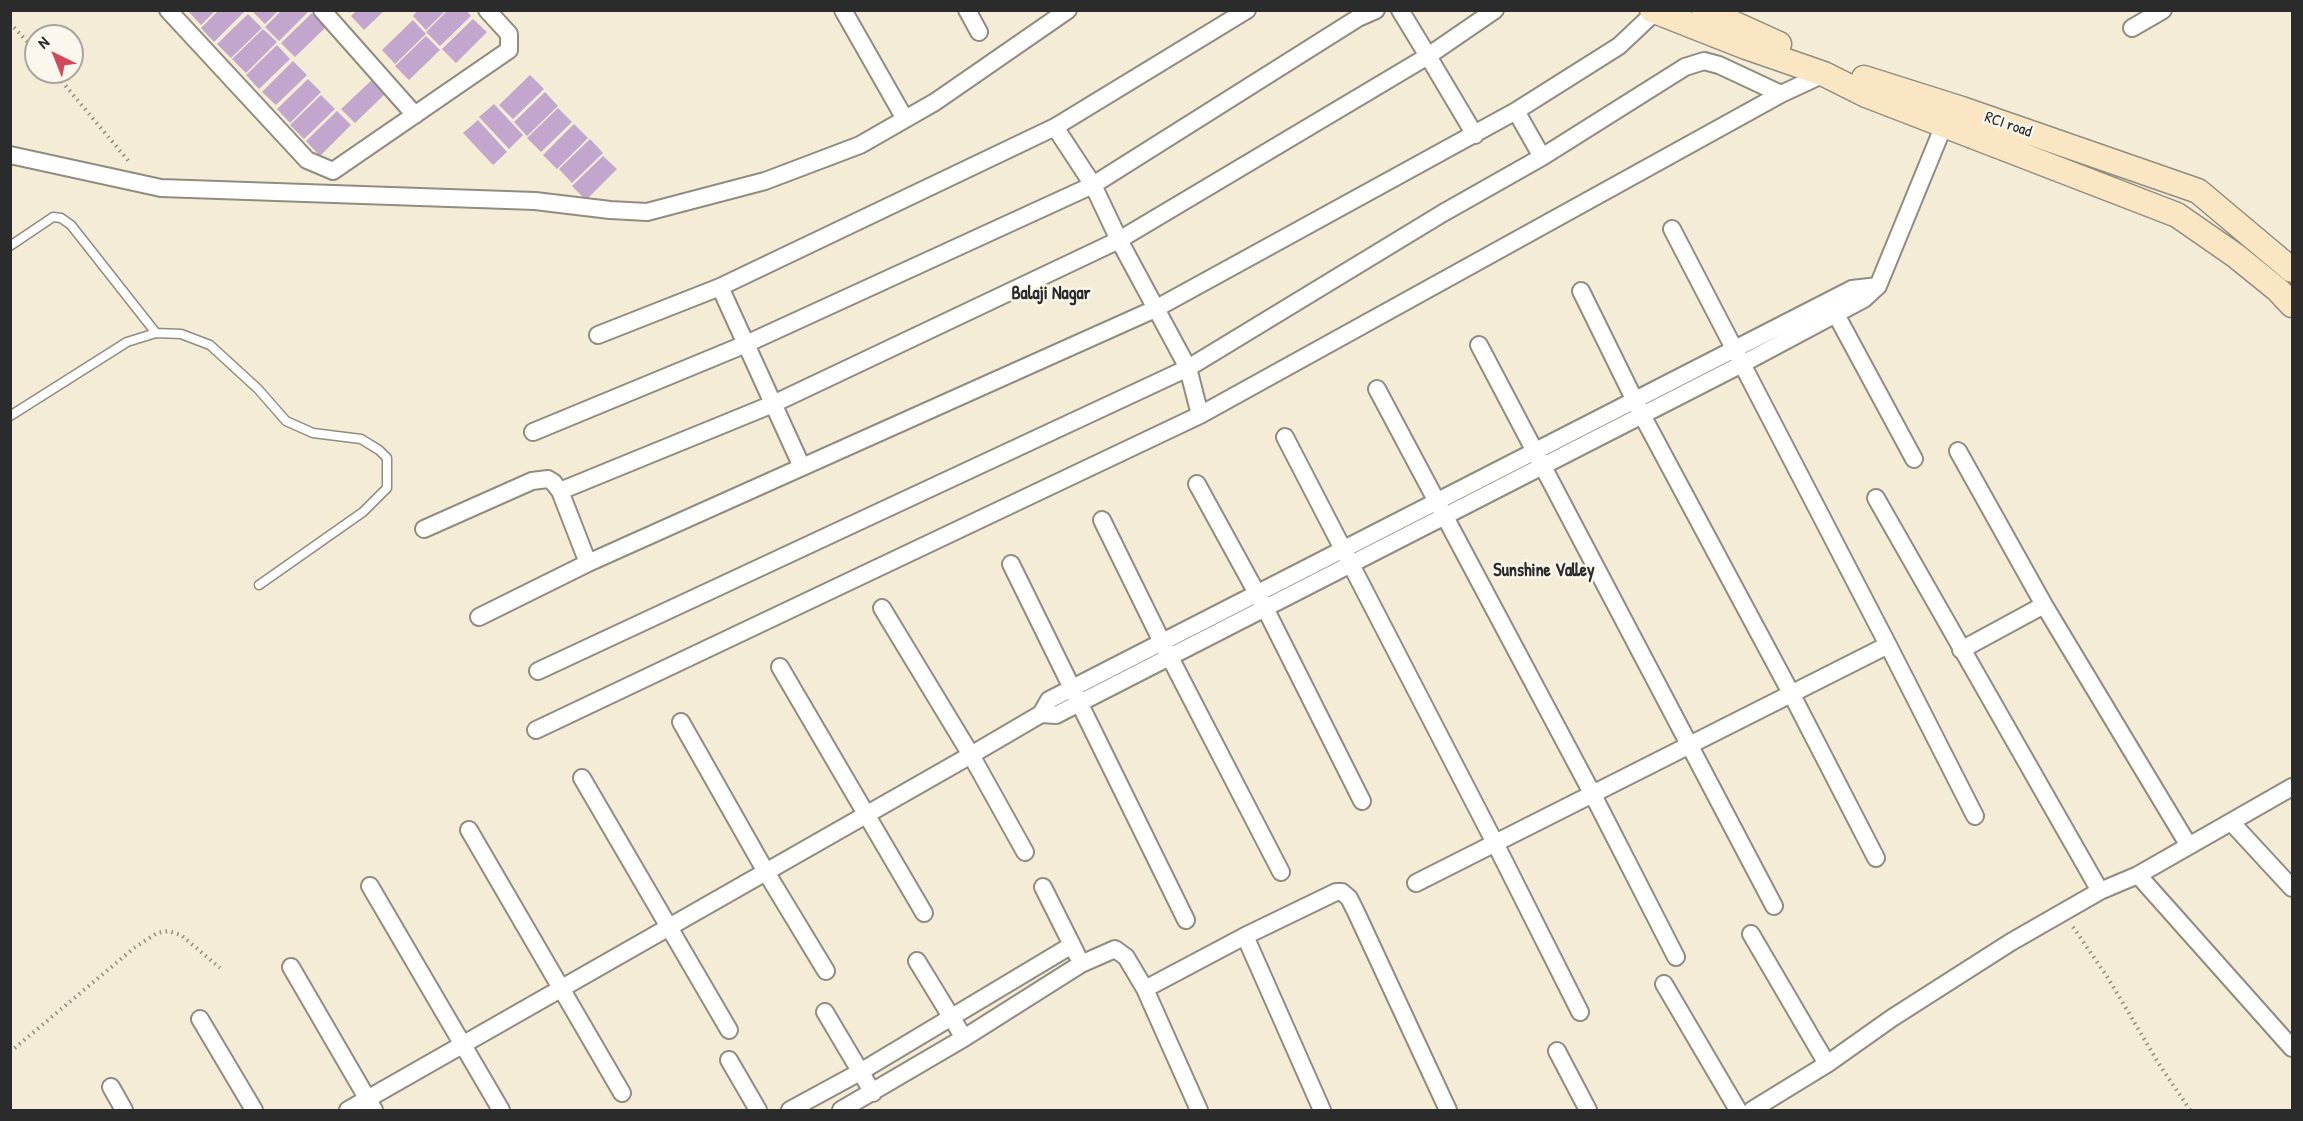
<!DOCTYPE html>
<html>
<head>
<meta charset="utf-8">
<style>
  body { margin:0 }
  #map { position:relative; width:2303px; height:1121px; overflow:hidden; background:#f4ecd6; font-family:"Patrick Hand",sans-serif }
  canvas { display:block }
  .frame { position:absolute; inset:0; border:12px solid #2b2b2b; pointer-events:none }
  .north { position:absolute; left:24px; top:24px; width:60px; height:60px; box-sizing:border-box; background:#fbf7ec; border:2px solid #a8a59f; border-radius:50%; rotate:317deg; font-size:16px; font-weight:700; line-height:24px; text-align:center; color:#2b2b2b }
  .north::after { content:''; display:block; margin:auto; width:21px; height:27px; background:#d1495b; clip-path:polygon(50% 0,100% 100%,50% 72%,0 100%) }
</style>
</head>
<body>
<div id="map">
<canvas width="2303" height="1121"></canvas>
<div class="frame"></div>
<div class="north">N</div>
</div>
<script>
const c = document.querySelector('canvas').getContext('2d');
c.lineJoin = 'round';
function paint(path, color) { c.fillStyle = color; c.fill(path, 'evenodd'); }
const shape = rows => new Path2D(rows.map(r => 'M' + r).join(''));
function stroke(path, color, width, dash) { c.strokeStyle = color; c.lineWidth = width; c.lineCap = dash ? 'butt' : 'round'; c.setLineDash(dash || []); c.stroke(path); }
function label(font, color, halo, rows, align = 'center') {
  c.font = font + ' "Patrick Hand",sans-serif'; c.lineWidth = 5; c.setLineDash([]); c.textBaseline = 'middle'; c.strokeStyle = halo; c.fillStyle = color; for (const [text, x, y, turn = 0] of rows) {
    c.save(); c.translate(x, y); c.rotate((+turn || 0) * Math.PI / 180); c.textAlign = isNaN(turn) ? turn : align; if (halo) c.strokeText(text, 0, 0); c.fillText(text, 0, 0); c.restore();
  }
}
paint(shape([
  [187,10,216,10,201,25],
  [219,10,246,10,214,42,201,28],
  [251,10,279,10,265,24],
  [282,10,310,10,279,41,265,27],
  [357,10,385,10,364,30,351,16],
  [418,10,446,10,426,30,413,16],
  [448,10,466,10,471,16,440,46,426,32],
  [312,13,326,27,295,57,281,43],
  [248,14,262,28,231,58,217,44],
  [473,19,487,32,456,63,442,49],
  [413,20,426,34,395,64,382,50],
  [263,29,277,42,246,73,232,59],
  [426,36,440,50,409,80,395,66],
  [277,45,290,59,259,89,246,75],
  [293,61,307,75,276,105,262,92],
  [530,75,544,89,513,119,499,105],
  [308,79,321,92,290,123,277,109],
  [373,79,386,93,355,123,341,109],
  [545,92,558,106,527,136,514,122],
  [321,95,335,109,304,139,290,125],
  [494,104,523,135,509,149,479,117],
  [558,108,572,122,541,152,527,138],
  [337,111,351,125,320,156,306,141],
  [478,120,507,152,493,165,463,133],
  [574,124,588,138,557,169,543,155],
  [590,139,603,153,572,183,559,169],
  [603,156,617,169,586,200,572,186]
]), '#c2a6cd');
const service = shape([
  [10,246,53,217,61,218,71,225,156,333],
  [10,416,127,342,156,333,181,334,210,345,258,389,286,421,313,433,361,439,379,450,387,458,387,488,363,512,259,585]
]);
const minor = shape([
  [168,10,307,160,333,171,509,50,509,34,487,10],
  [322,10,415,115],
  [843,10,905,119],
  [967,10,979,32],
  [2132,28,2163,10],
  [1516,111,1542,157],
  [1055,127,1093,185,1119,240,1188,368,1200,415],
  [1475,135,1428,56,1495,10],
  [10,155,161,188,535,201,610,210,647,212,765,181,860,145,935,102,1068,10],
  [1672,229,1888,645,1975,816],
  [720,287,802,467],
  [1581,291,1642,415,1792,695,1876,858],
  [1832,307,1914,459],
  [598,335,720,287,1055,127,1247,10],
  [1479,345,1774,906],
  [1377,389,1592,793,1676,957],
  [533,432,746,344,1093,185,1358,18,1376,10],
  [1285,437,1495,843,1580,1012],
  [1958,451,2044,605,2189,846],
  [1197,484,1265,608,1362,801],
  [560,491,773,404,1119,240,1428,56,1400,10],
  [1876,498,2100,891],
  [1102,520,1162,642,1281,872],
  [424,529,532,481,548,479,553,482,560,491,588,563],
  [1011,564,1186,920],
  [882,608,971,755,1025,852],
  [479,617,588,563,1155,309,1516,111,1619,46,1655,12],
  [1961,650,2044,605],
  [780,667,924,913],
  [538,671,1188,368,1443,213,1542,157,1685,67,1704,61,1719,65,1781,94],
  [1041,714,1056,715,1742,364,1864,299,1878,286,1944,125],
  [681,722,766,872,826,971],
  [536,730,1200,415,1781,94,1824,74],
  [582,778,729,1030],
  [2231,822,2292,888],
  [469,830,622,1093],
  [2138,875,2292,1048],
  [1416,883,1888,645],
  [370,886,501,1110],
  [1043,887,1077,955],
  [1751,934,1827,1064],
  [1245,936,1322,1110],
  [917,961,964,1038],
  [291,967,374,1110],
  [1664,984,1738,1110],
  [1145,989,1245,936,1336,892,1342,892,1349,898,1356,912,1448,1110],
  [825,1012,873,1093],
  [200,1019,254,1110],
  [1557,1051,1588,1110],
  [729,1060,758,1110],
  [111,1087,124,1110],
  [348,1110,971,755,1041,714,1049,700,1852,289,1878,286],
  [790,1110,860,1072,1072,945],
  [841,1110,964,1038,1081,964,1115,949,1126,957,1145,989,1199,1110],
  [1752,1110,1827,1064,1892,1018,2011,942,2100,891,2138,875,2292,787]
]);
const secondary = shape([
  [1652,10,1746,47,1824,74,1866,95,2177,215,2236,256,2278,290,2292,305],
  [1704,10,1779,44],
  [1864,78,1962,109,2198,191,2292,270]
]);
stroke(service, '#908c80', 11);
stroke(minor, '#908c80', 20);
stroke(secondary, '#908c80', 27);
stroke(shape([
  [10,23,36,51],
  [54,72,131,164],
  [2073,927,2108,978,2159,1064,2190,1110],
  [10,1052,134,948,157,933,168,931,181,935,220,968]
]), '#908c80', 4, [1.5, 4.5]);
stroke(service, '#fff', 8);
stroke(minor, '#fff', 16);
stroke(secondary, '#fbe6c3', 24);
label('16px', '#2b2b2b', '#fbf7ec', [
  ["RCI road",2008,125,19]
]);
label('bold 18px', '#2b2b2b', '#fbf7ec', [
  ["Balaji Nagar",1051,294],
  ["Sunshine Valley",1544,571]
]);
</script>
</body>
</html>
